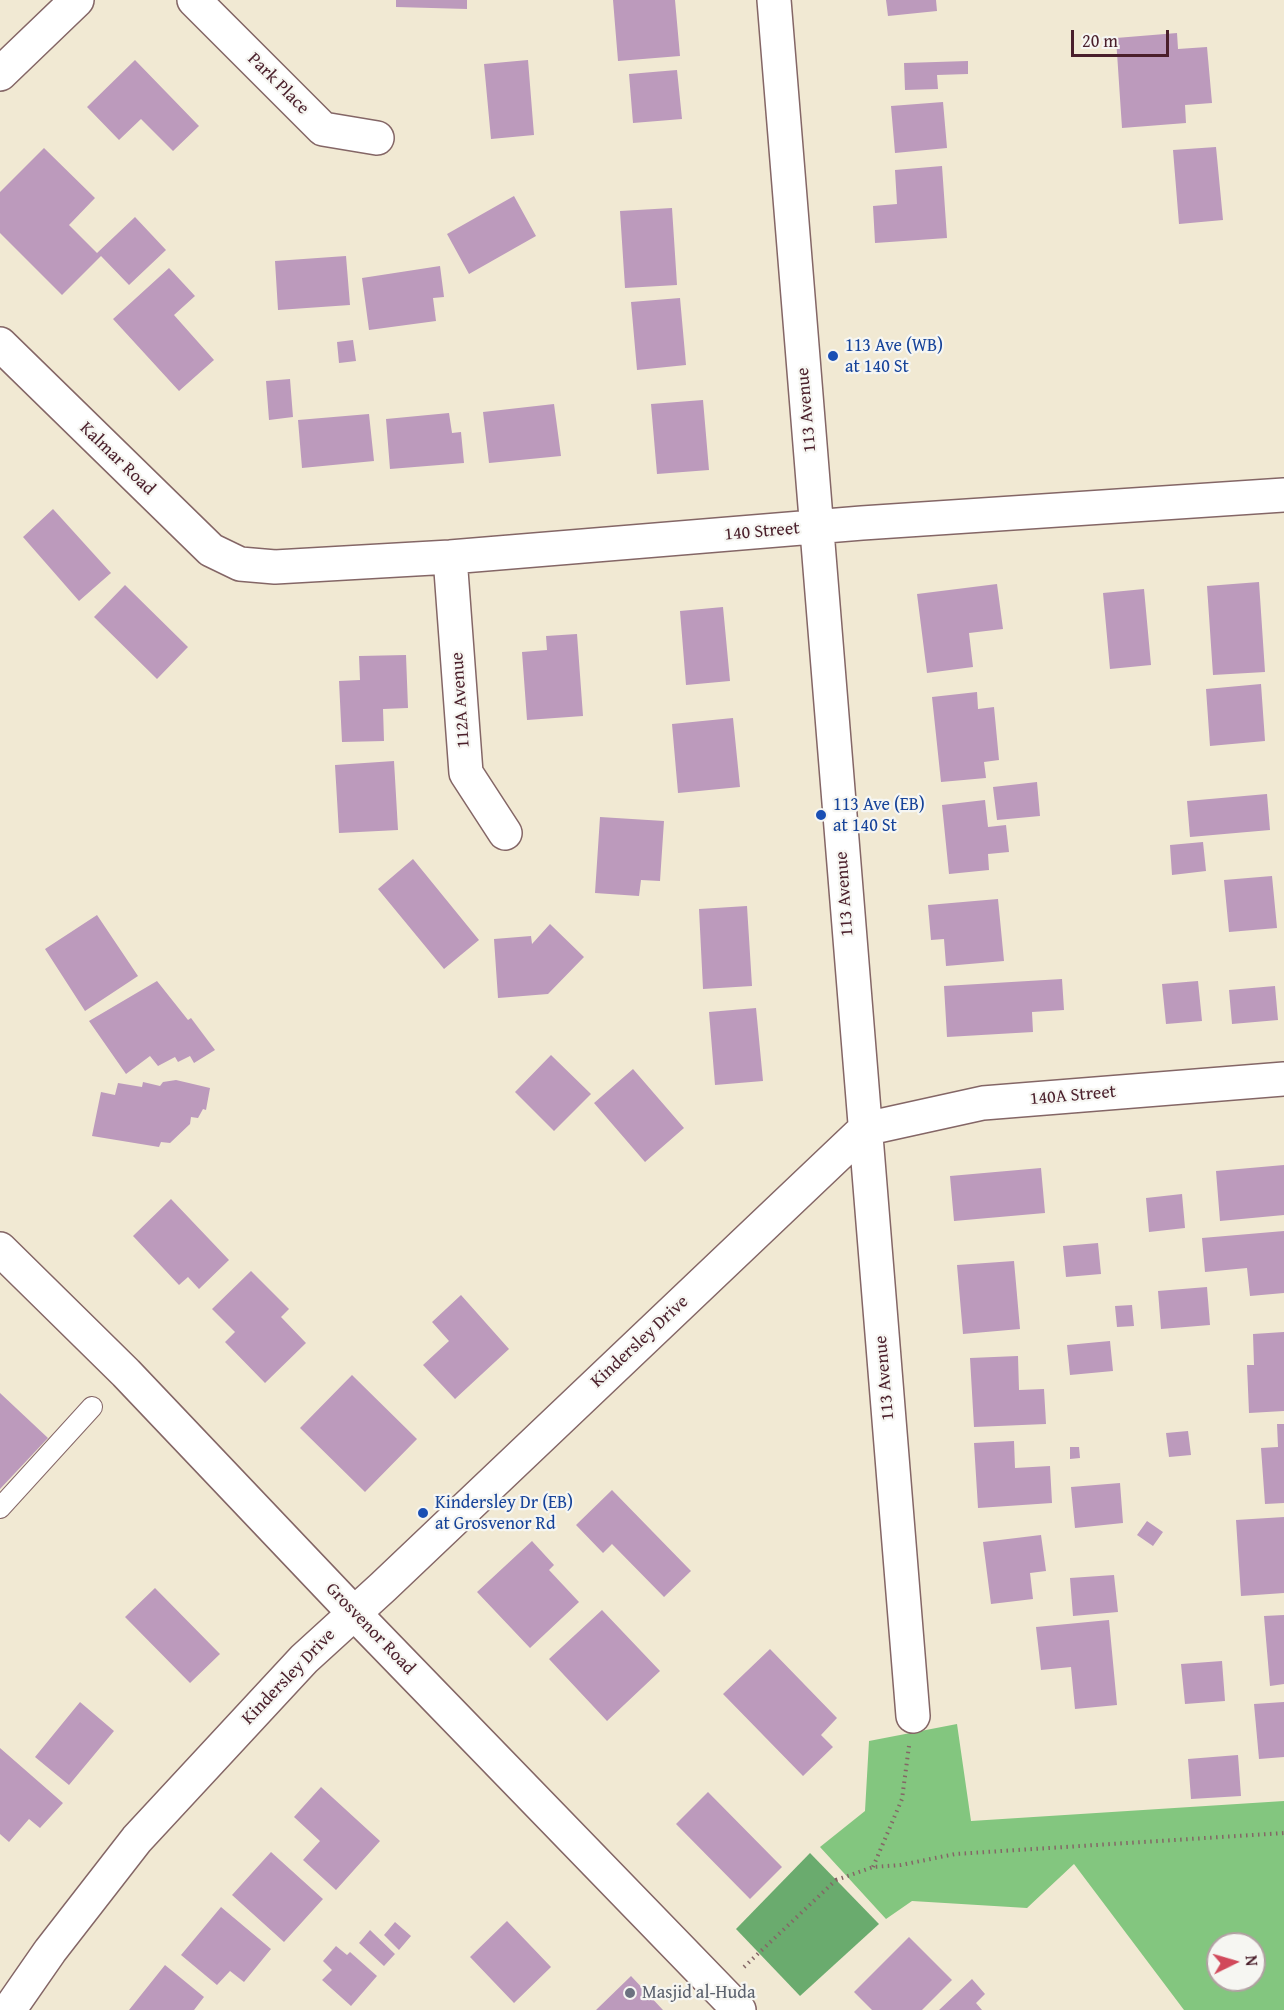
<!DOCTYPE html>
<html>
<head>
<meta charset="utf-8">
<style>
  body { margin:0 }
  #map { position:relative; width:1284px; height:2010px; overflow:hidden; background:#f1e9d3; font-family:"Gentium Book Plus",serif }
  canvas { display:block }
  .north { position:absolute; left:1206px; top:1932px; width:60px; height:60px; box-sizing:border-box; background:#f6f6f2; border:2px solid #b1a0a2; border-radius:50%; rotate:85deg; font-size:16px; font-weight:700; line-height:24px; text-align:center; color:#4a1f2b }
  .north::after { content:''; display:block; margin:auto; width:21px; height:27px; background:#d1495b; clip-path:polygon(50% 0,100% 100%,50% 72%,0 100%) }
  .scale { position:absolute; left:1071px; top:30px; width:98px; height:27px; box-sizing:border-box; border:3px solid #4a1f2b; border-top:0; padding-left:8px; font-size:18px; line-height:21px; white-space:nowrap; color:#4a1f2b; -webkit-text-stroke:4px #f6f6f2; paint-order:stroke }
</style>
</head>
<body>
<div id="map">
<canvas width="1284" height="2010"></canvas>
<div class="north">N</div>
<div class="scale">20 m</div>
</div>
<script>
const c = document.querySelector('canvas').getContext('2d');
c.lineJoin = 'round';
function paint(path, color) { c.fillStyle = color; c.fill(path, 'evenodd'); }
const shape = rows => new Path2D(rows.map(r => 'M' + r).join(''));
function stroke(path, color, width, dash) { c.strokeStyle = color; c.lineWidth = width; c.lineCap = dash ? 'butt' : 'round'; c.setLineDash(dash || []); c.stroke(path); }
function label(font, color, halo, rows, align = 'center') {
  c.font = font + ' "Gentium Book Plus",serif'; c.lineWidth = 4.5; c.setLineDash([]); c.textBaseline = 'middle'; c.strokeStyle = halo; c.fillStyle = color; for (const [text, x, y, turn = 0] of rows) {
    c.save(); c.translate(x, y); c.rotate((+turn || 0) * Math.PI / 180); c.textAlign = isNaN(turn) ? turn : align; if (halo) c.strokeText(text, 0, 0); c.fillText(text, 0, 0); c.restore();
  }
}
paint(shape([
  [957,1724,971,1821,1284,1801,1284,2010,1184,2010,1074,1864,1027,1908,912,1901,886,1919,820,1847,865,1811,869,1741],
  [1218,1944,1254,1944,1254,1980,1218,1980]
]), '#83c67f');
paint(shape([
  [810,1853,879,1924,800,1996,736,1929]
]), '#6aab6e');
paint(shape([
  [396,0,467,0,467,9,396,7],
  [613,0,675,0,680,56,618,61],
  [886,0,936,0,937,11,888,16],
  [1177,33,1178,49,1207,47,1212,103,1185,105,1186,123,1122,128,1116,38],
  [135,60,199,126,173,151,141,119,119,140,87,107],
  [528,60,534,135,491,139,484,64],
  [968,61,968,74,937,75,938,89,905,90,904,63],
  [677,70,682,119,633,123,629,74],
  [943,102,947,148,895,153,891,106],
  [1216,147,1223,220,1179,224,1173,150],
  [44,148,95,198,69,225,97,253,135,217,166,250,129,285,101,256,62,295,0,233,0,192],
  [942,166,947,238,875,243,873,206,897,204,895,170],
  [514,196,536,236,469,274,447,234],
  [672,208,677,285,625,288,620,211],
  [346,256,350,305,278,310,275,261],
  [440,266,444,297,433,298,436,321,369,330,362,278],
  [169,268,195,296,174,315,214,360,179,391,113,319],
  [680,298,686,365,637,370,631,302],
  [353,340,356,361,339,363,337,342],
  [290,379,293,417,269,420,266,381],
  [703,400,709,470,657,474,651,404],
  [554,404,561,456,489,463,483,412],
  [449,413,452,433,461,432,464,463,390,469,386,419],
  [369,414,374,461,302,468,298,420],
  [53,509,111,573,79,601,23,537],
  [1259,582,1265,672,1213,675,1207,586],
  [997,584,1003,629,969,633,973,667,927,673,917,594],
  [125,585,188,647,157,679,94,617],
  [1144,589,1151,665,1110,669,1103,593],
  [723,607,730,681,686,685,680,611],
  [577,634,583,716,527,720,522,652,547,650,546,636],
  [406,655,408,708,383,709,384,741,342,742,339,681,360,680,359,656],
  [1261,684,1265,741,1210,746,1206,689],
  [977,692,978,709,994,707,999,760,984,762,986,778,941,782,932,697],
  [733,718,740,787,678,793,672,724],
  [394,761,398,830,339,833,335,765],
  [1037,782,1040,816,997,820,993,787],
  [1267,794,1270,830,1190,837,1187,801],
  [985,800,988,827,1006,825,1009,852,988,854,989,870,949,874,942,805],
  [600,817,664,821,660,881,641,880,639,896,595,893],
  [1203,842,1206,871,1172,875,1170,845],
  [413,859,479,940,444,969,378,889],
  [1272,876,1277,928,1229,932,1224,880],
  [998,899,1004,961,946,966,944,939,931,940,928,905],
  [747,906,752,986,703,989,699,909],
  [97,915,138,976,85,1011,45,949],
  [550,924,584,957,548,994,498,998,494,939,531,936,532,944],
  [1062,979,1064,1010,1032,1012,1033,1032,947,1037,944,986],
  [157,981,188,1020,191,1018,215,1050,194,1063,190,1056,178,1062,175,1057,158,1066,150,1056,126,1074,89,1021],
  [1198,981,1202,1021,1166,1024,1162,984],
  [1275,986,1278,1020,1232,1024,1229,990],
  [756,1008,763,1081,715,1085,709,1012],
  [551,1055,591,1094,554,1131,515,1092],
  [633,1069,684,1128,645,1162,594,1103],
  [176,1080,210,1088,206,1110,203,1109,198,1118,191,1117,190,1124,170,1143,161,1142,159,1147,92,1136,101,1092,115,1095,118,1083,142,1087,143,1082,160,1086,163,1082],
  [1284,1165,1284,1215,1220,1221,1216,1171],
  [1041,1168,1045,1213,954,1221,950,1176],
  [1182,1194,1185,1228,1149,1232,1146,1198],
  [171,1199,229,1260,199,1289,188,1277,179,1285,133,1236],
  [1284,1231,1284,1293,1250,1296,1247,1268,1205,1272,1202,1238],
  [1098,1243,1101,1274,1066,1277,1063,1246],
  [1014,1261,1020,1329,963,1334,957,1265],
  [251,1271,289,1309,281,1317,306,1343,265,1383,225,1342,235,1332,212,1309],
  [1207,1287,1210,1325,1161,1329,1158,1291],
  [461,1295,509,1349,455,1399,423,1365,449,1341,432,1322],
  [1132,1305,1134,1326,1117,1327,1115,1306],
  [1284,1332,1284,1411,1249,1413,1247,1365,1254,1365,1253,1334],
  [1110,1341,1113,1371,1070,1375,1067,1345],
  [1018,1356,1019,1390,1044,1389,1046,1424,974,1427,970,1358],
  [352,1375,417,1439,365,1492,300,1428],
  [0,1393,48,1438,0,1489],
  [1277,1424,1284,1424,1284,1503,1265,1504,1261,1448,1278,1447],
  [1188,1431,1191,1455,1169,1457,1166,1433],
  [1014,1441,1015,1468,1050,1466,1052,1503,978,1508,974,1443],
  [1070,1447,1079,1447,1080,1458,1070,1459],
  [1120,1483,1123,1523,1075,1528,1071,1487],
  [612,1490,691,1571,664,1597,612,1544,603,1553,576,1525],
  [1284,1517,1284,1593,1241,1596,1236,1520],
  [1147,1521,1163,1532,1153,1546,1137,1535],
  [1041,1535,1046,1571,1030,1573,1033,1599,991,1604,983,1542],
  [532,1541,554,1565,549,1570,579,1602,530,1648,477,1592],
  [1114,1575,1118,1612,1073,1616,1070,1578],
  [155,1588,220,1654,190,1683,125,1617],
  [602,1610,660,1671,607,1721,549,1659],
  [1284,1615,1284,1684,1270,1686,1264,1616],
  [1109,1620,1117,1705,1075,1709,1071,1667,1041,1670,1036,1627],
  [770,1649,837,1718,821,1735,833,1747,803,1776,723,1694],
  [1222,1661,1225,1701,1185,1704,1181,1664],
  [80,1702,114,1731,69,1785,35,1757],
  [1284,1702,1284,1757,1259,1759,1254,1704],
  [0,1748,63,1803,40,1828,29,1819,9,1842,0,1834],
  [1238,1755,1241,1796,1191,1799,1188,1759],
  [321,1787,380,1841,336,1890,303,1860,320,1841,294,1817],
  [708,1792,782,1867,750,1899,676,1824],
  [271,1852,323,1899,284,1942,232,1895],
  [221,1907,271,1949,244,1982,230,1971,217,1985,181,1955],
  [507,1921,551,1967,514,2003,470,1957],
  [395,1922,411,1936,399,1950,384,1935],
  [370,1930,395,1954,384,1966,359,1943],
  [909,1937,952,1980,922,2010,872,2010,854,1992],
  [336,1946,347,1955,350,1952,377,1976,351,2006,322,1980,332,1970,323,1961],
  [165,1965,204,1997,194,2010,129,2010],
  [631,1976,663,2010,596,2010],
  [972,1979,985,1994,976,2003,982,2010,939,2010]
]), '#bc9abc');
const service = shape([
  [0,1508,92,1407]
]);
const minor = shape([
  [194,0,323,129,377,138],
  [774,0,913,1716],
  [0,74,77,0],
  [0,344,211,550,240,564,275,567,450,557,862,523,1284,495],
  [450,557,466,773,505,833],
  [865,1129,983,1103,1284,1079],
  [9,2010,50,1951,137,1839,304,1659,383,1587,865,1129]
]);
const tertiary = shape([
  [0,1249,126,1373,354,1613,739,2010]
]);
stroke(service, '#846666', 22);
stroke(minor, '#846666', 36);
stroke(tertiary, '#846666', 36);
stroke(shape([
  [873,1867,902,1799,909,1746],
  [836,1880,873,1867,901,1865,955,1854,1284,1833],
  [744,1967,837,1879]
]), '#846666', 4, [1.5, 4.5]);
stroke(service, '#fff', 20);
stroke(minor, '#fff', 33);
stroke(tertiary, '#fff', 33);
for (const [x, y, r, color] of [
  [833,356,6,"#1a4fb4"],
  [821,815,6,"#1a4fb4"],
  [423,1513,6,"#1a4fb4"],
  [630,1993,6,"#6b7280"]
]) { const dot = new Path2D(); dot.arc(x, y, r, 0, 2 * Math.PI); c.fillStyle = color; c.fill(dot); stroke(dot, '#f6f6f2', 2); }
label('18px', '#4a1f2b', '#f6f6f2', [
  ["Park Place",278,84,45],
  ["113 Avenue",807,410,-95],
  ["Kalmar Road",117,459,44],
  ["140 Street",762,532,-5],
  ["112A Avenue",461,700,-94],
  ["113 Avenue",845,894,-94],
  ["140A Street",1073,1096,-5],
  ["Kindersley Drive",640,1342,-43],
  ["113 Avenue",885,1378,-95],
  ["Grosvenor Road",370,1629,46],
  ["Kindersley Drive",289,1677,-46]
]);
label('18px', '#164399', '#f6f6f2', [
  ["113 Ave (WB)",845,346],
  ["at 140 St",845,367],
  ["113 Ave (EB)",833,805],
  ["at 140 St",833,826],
  ["Kindersley Dr (EB)",435,1503],
  ["at Grosvenor Rd",435,1524]
], 'left');
label('18px', '#5b616d', '#f6f6f2', [
  ["Masjid al-Huda",642,1993]
], 'left');
</script>
</body>
</html>
